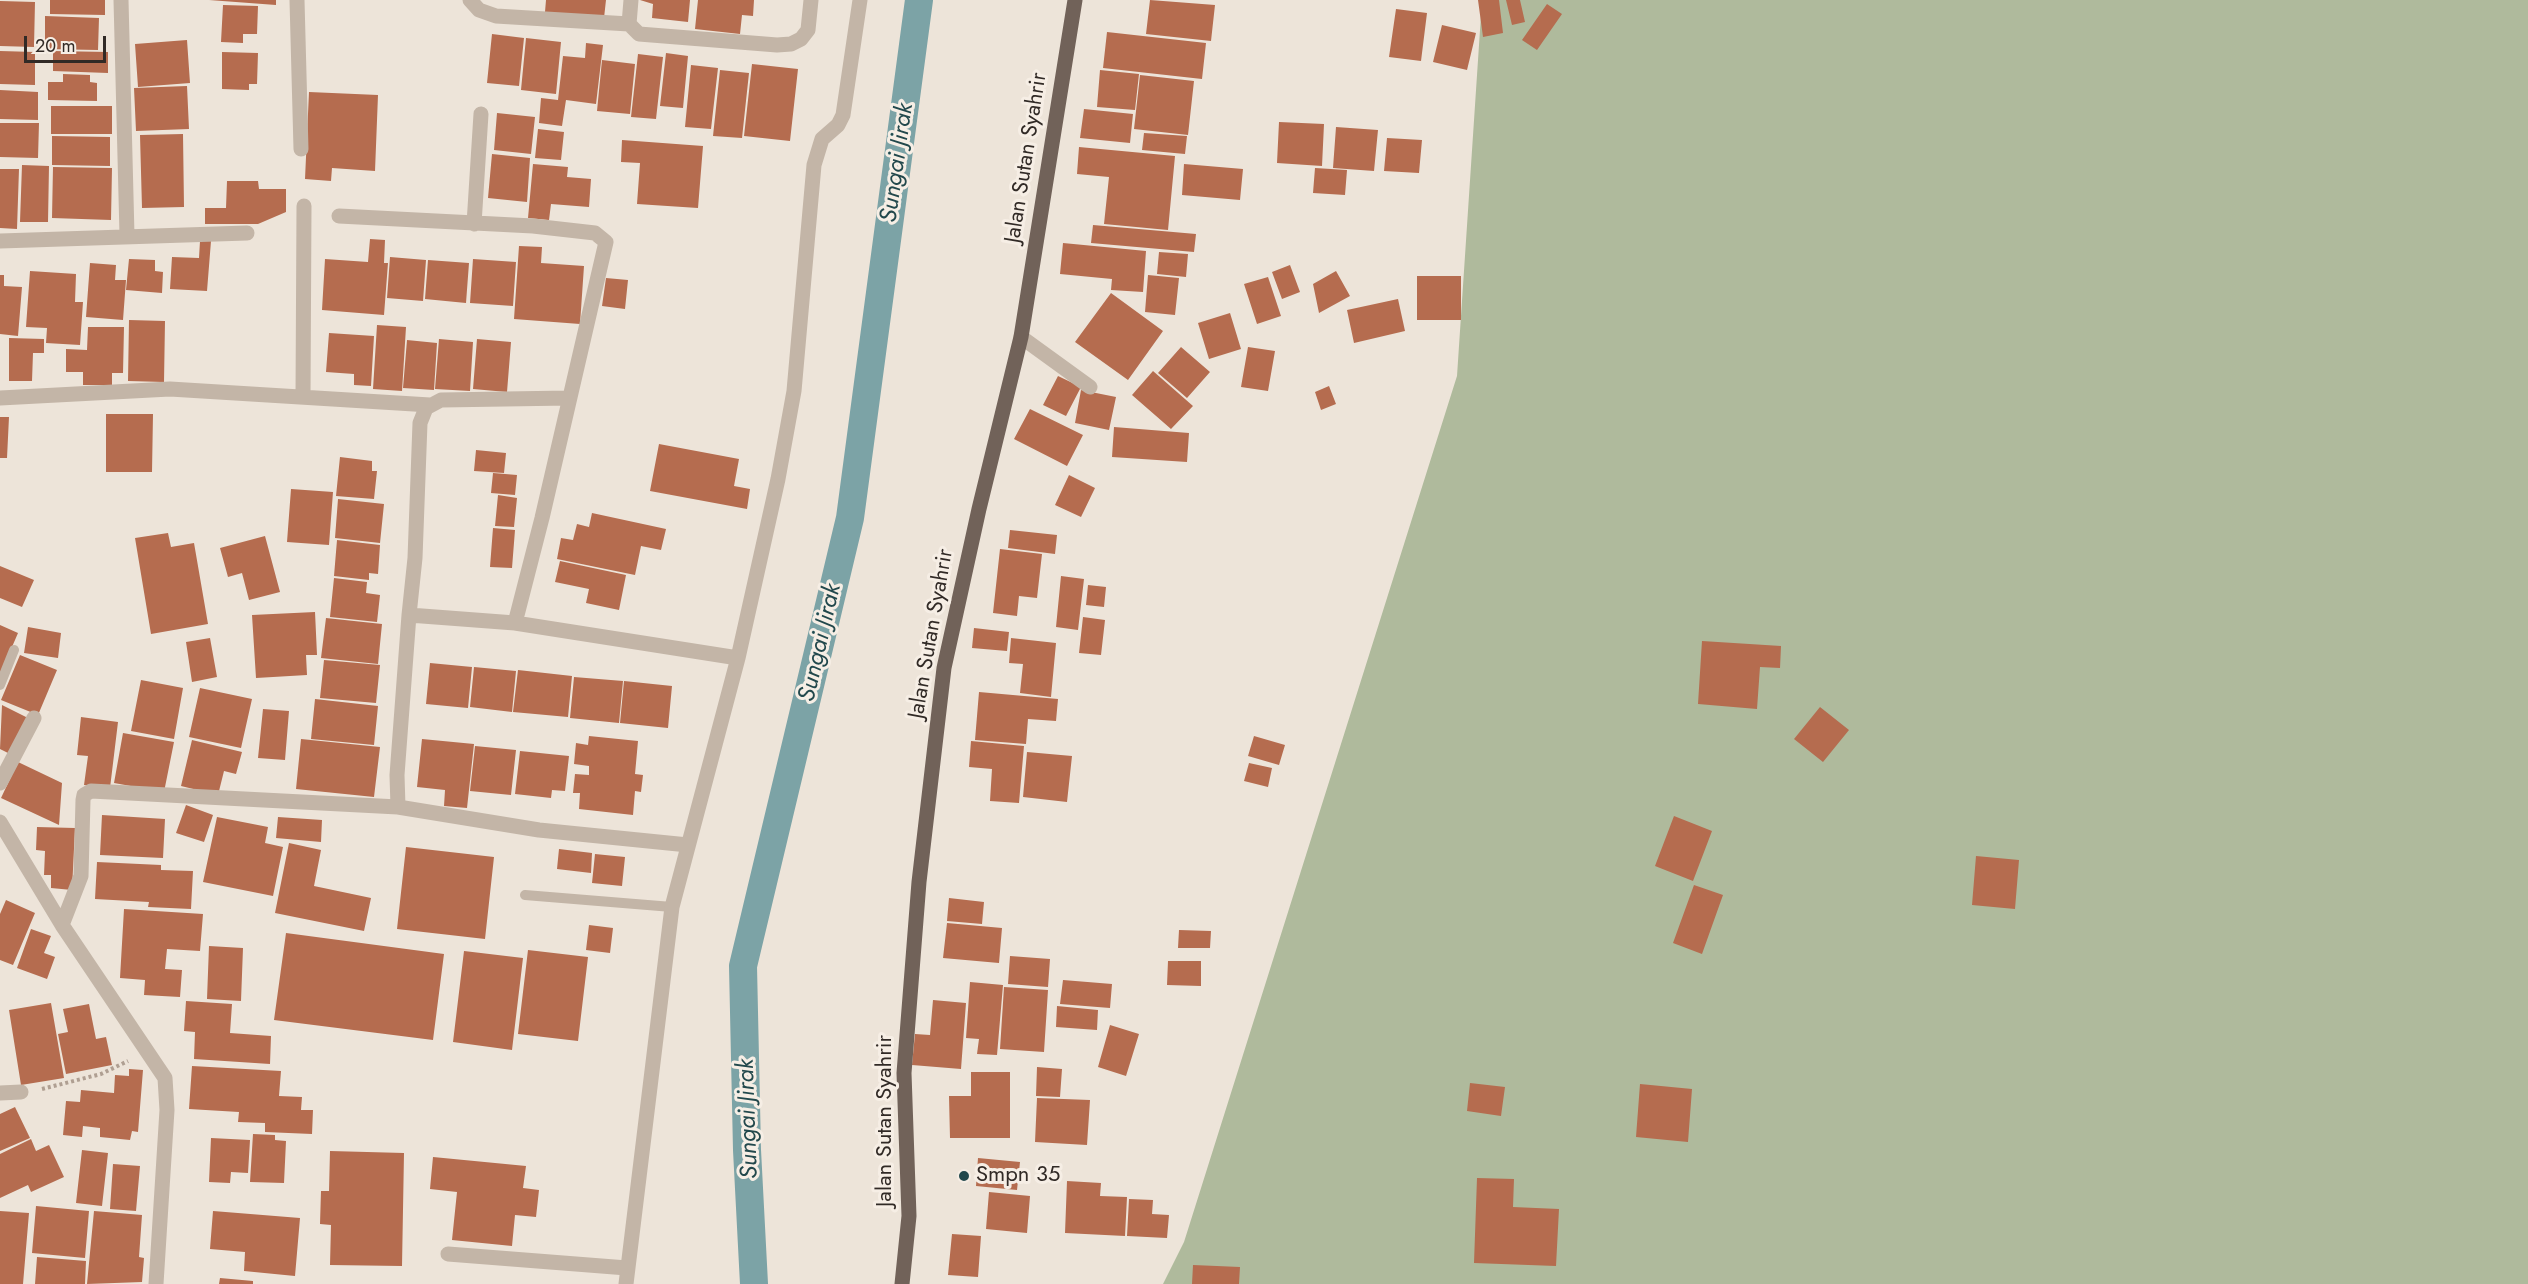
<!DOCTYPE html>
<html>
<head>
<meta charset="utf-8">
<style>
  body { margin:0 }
  #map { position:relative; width:2528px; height:1284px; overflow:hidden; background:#ede4d9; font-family:Jost,sans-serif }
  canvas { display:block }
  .scale { position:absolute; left:24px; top:36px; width:82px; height:27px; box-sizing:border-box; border:3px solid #312a26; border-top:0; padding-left:8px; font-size:18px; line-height:21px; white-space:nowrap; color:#312a26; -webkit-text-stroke:4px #f6eee5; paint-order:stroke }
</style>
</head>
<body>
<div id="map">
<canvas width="2528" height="1284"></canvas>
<div class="scale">20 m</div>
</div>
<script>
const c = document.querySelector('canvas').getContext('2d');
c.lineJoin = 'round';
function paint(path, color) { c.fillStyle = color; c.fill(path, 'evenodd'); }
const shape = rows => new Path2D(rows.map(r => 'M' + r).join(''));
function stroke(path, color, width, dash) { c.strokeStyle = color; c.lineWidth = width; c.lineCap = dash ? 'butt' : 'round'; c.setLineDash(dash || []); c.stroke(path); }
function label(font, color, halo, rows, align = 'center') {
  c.font = font + ' Jost,sans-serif'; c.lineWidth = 6; c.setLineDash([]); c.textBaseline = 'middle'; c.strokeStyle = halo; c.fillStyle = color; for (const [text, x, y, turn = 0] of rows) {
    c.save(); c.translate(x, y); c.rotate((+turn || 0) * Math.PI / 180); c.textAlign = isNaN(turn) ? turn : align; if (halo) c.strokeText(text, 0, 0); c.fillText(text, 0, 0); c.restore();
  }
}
paint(shape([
  [1482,0,2528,0,2528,1284,1163,1284,1184,1242,1457,376]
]), '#afba9c');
stroke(shape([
  [754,1284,747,1150,743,966,850,518,919,0]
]), '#7ca3a6', 28);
paint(shape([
  [50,0,105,0,105,15,50,14],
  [209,0,276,0,276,5],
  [546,0,606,0,604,18,545,12],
  [640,0,690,0,688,22,652,18,653,4],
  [698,0,754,0,753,16,742,15,740,34,695,29],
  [1150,0,1215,5,1211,41,1146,34],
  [1478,0,1499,0,1503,33,1483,37],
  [1506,0,1520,0,1525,22,1512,25],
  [0,1,35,2,34,47,0,46],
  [1547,4,1562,14,1537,50,1522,40],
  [223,5,258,6,257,34,243,34,243,43,221,42],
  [1396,9,1427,13,1421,61,1389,57],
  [45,16,99,18,98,50,45,49],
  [1442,25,1476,33,1467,70,1433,62],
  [1107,32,1206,43,1202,79,1103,68],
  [492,34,524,38,519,86,487,83],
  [526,38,561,42,556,94,521,90],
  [187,40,190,83,138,87,135,44],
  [586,43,603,45,596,104,566,100,562,126,539,123,541,98,558,100,563,56,585,58],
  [0,51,35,52,35,85,0,84],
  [53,51,108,52,108,73,53,71],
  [222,52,258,53,257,84,249,84,249,90,222,89],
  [666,53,688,56,683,108,660,106],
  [638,54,663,57,656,119,631,117],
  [602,60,635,64,630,114,597,111],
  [752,64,798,69,790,141,744,136],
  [691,65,718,68,711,129,685,127],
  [720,70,749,73,742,138,713,136],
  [1100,70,1139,74,1135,110,1097,107],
  [63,74,90,75,90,82,97,83,97,101,48,100,48,82,63,82],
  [1140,75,1194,81,1188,135,1134,129],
  [187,86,189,129,136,131,134,88],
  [0,90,38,92,38,120,0,119],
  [309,92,378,95,375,171,332,168,331,181,305,179],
  [51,106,112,106,112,134,51,134],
  [1084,109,1133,114,1130,143,1080,138],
  [497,113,535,117,531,154,494,150],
  [1279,122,1324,124,1322,166,1277,163],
  [0,123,39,123,38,158,0,157],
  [1336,127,1378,130,1374,171,1333,168],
  [538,129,564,132,561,160,535,158],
  [1144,133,1187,136,1185,154,1142,150],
  [183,134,184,207,142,208,140,135],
  [52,136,110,137,110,166,52,165],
  [1387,138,1422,140,1419,173,1384,171],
  [622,140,703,146,698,208,637,204,640,163,621,162],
  [1079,147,1175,156,1168,230,1104,224,1109,177,1077,174],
  [492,154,530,158,527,202,488,198],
  [533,164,568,167,567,177,591,179,589,207,551,204,549,220,528,218],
  [1184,164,1243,169,1240,200,1182,195],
  [22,165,49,166,48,222,20,222],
  [53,167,112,168,111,220,52,218],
  [1315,168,1347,170,1345,195,1313,193],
  [0,169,19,169,17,229,0,228],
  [227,181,258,181,259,189,286,189,286,212,258,224,205,224,205,208,226,208],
  [1093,225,1196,234,1194,252,1091,243],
  [370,239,385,240,384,263,388,263,384,315,322,310,325,259,368,262],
  [200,241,211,241,207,291,170,289,172,257,199,258],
  [1063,243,1146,251,1143,292,1111,290,1112,279,1060,274],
  [519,246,542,247,541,263,584,266,580,324,514,319],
  [1159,252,1188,254,1186,277,1157,274],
  [390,257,426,260,423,301,387,298],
  [129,259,155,260,155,271,163,272,162,293,126,290],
  [473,259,516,262,513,306,470,303],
  [428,260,469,263,466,303,425,299],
  [90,263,116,265,115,280,126,280,123,320,86,317],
  [1290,265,1300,292,1282,299,1272,272],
  [30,271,76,274,75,302,83,302,80,345,46,343,47,328,26,327],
  [1336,271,1350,296,1319,313,1313,284],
  [0,275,4,275,4,286,22,287,18,336,0,334],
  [1148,275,1179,278,1175,315,1145,312],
  [1417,276,1461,276,1461,320,1417,320],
  [1268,277,1281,316,1257,324,1244,284],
  [606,278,628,280,625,309,602,306],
  [1111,293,1163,331,1128,380,1075,342],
  [1398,299,1405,331,1354,343,1347,310],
  [1230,313,1241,349,1209,359,1198,323],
  [129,320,165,321,164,382,128,381],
  [377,325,406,327,402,391,373,389],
  [88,327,124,327,123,373,112,373,112,385,83,385,83,372,66,372,66,349,87,350],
  [329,333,374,336,371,386,354,385,354,374,326,372],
  [9,338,44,339,44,353,33,353,32,381,9,381],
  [439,339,473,342,470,391,435,389],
  [477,339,511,342,507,392,473,389],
  [407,340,437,343,434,390,403,388],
  [1181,347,1210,372,1187,398,1158,373],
  [1248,347,1275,351,1268,391,1241,387],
  [1153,371,1193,406,1171,429,1132,395],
  [1058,376,1081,387,1066,416,1043,405],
  [1329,386,1336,404,1321,410,1315,392],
  [1081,390,1116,397,1109,430,1075,423],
  [1030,409,1083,435,1067,466,1014,439],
  [106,414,153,414,152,472,106,472],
  [0,417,9,417,7,458,0,458],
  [1114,427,1189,433,1187,462,1112,457],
  [659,444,739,459,734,486,750,489,747,509,650,491],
  [476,450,506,453,504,473,474,471],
  [340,457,372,461,372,471,377,471,374,499,336,496],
  [493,473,517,475,515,495,491,493],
  [1069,475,1095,488,1081,517,1055,505],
  [291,489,333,492,329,545,287,542],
  [498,495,517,498,514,527,495,526],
  [338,499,384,504,380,543,335,538],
  [592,513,666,529,661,550,641,546,635,575,557,559,561,538,573,540,577,524,589,527],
  [493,528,515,530,512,568,490,567],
  [1010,530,1057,535,1055,554,1008,548],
  [168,533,171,547,194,543,208,624,151,634,135,538],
  [265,536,280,592,249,600,242,573,228,577,220,548],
  [337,540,380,545,378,574,369,573,369,580,334,576],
  [1000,549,1042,554,1037,598,1019,596,1017,616,993,613],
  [560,561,626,575,619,610,586,603,589,589,555,582],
  [0,566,34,580,22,607,0,598],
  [1061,576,1084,579,1078,630,1056,627],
  [334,578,367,582,366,593,380,595,377,622,330,617],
  [1088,585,1106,587,1104,607,1086,605],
  [315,612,317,655,306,655,307,675,256,678,252,615],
  [1083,617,1105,620,1101,655,1079,653],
  [326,618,382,624,378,664,321,658],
  [0,625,18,633,0,675],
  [28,627,61,633,58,658,24,653],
  [974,628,1009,632,1007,651,972,648],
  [210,638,217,677,192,682,186,642],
  [1011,638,1056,643,1051,697,1020,693,1023,664,1009,663],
  [1702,641,1781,646,1780,668,1760,667,1757,709,1698,704],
  [20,655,57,670,38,715,1,700],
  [324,660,380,665,376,703,320,698],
  [430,663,472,667,468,708,426,704],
  [474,667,516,671,512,712,470,707],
  [518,670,572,676,568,717,513,712],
  [574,677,623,681,619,723,570,718],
  [141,680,183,688,174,739,131,731],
  [624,681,672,686,668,728,620,723],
  [200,688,252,699,241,748,189,737],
  [979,692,1058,699,1056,721,1028,719,1026,744,975,740],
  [315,699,378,706,374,745,311,739],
  [2,705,28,718,10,754,0,749],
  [1820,707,1849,730,1823,762,1794,739],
  [263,709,289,711,285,760,258,758],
  [81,717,118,722,110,788,84,785,88,756,77,755],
  [123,733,174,742,164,792,114,783],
  [589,736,638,741,635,774,643,775,641,792,635,791,633,815,579,809,580,793,573,793,575,774,589,775,589,766,574,764,576,743,588,745],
  [1254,736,1285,745,1279,765,1248,756],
  [301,739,380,747,374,797,296,789],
  [422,739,474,744,467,808,444,806,445,790,417,787],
  [192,740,242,752,236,774,224,771,218,795,181,786],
  [971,741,1024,746,1019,803,990,801,992,769,969,767],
  [475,746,516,750,511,795,470,791],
  [520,751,569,756,565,791,552,790,551,798,515,794],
  [1027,752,1072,756,1067,802,1023,797],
  [18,762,62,783,59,825,1,798],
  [1249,763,1272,768,1268,787,1244,781],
  [186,805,213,815,204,842,176,833],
  [102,815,165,819,163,858,100,855],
  [1674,816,1712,831,1693,881,1655,866],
  [217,817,268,827,265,843,283,847,273,896,203,882],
  [278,817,322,820,321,842,276,838],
  [37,827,75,828,72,890,51,888,51,875,44,875,45,851,36,850],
  [289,843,321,850,314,886,371,898,364,931,275,913],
  [406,847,494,857,485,939,397,929],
  [559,849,592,853,591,873,557,869],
  [595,854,625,857,622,886,592,883],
  [1976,856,2019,860,2015,909,1972,905],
  [97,862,161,865,161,870,193,871,191,909,148,907,149,902,95,899],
  [1694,885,1723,895,1702,954,1673,943],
  [949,898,984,902,982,924,947,921],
  [6,900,35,913,13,965,0,960,0,914],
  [124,909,203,914,200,951,167,949,165,969,182,970,180,997,144,995,145,980,120,978],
  [947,923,1002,928,999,963,943,958],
  [589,925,613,928,610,953,586,950],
  [31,929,51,936,44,953,55,957,47,979,17,968],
  [1179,930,1211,931,1210,948,1178,948],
  [286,933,444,954,433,1040,274,1020],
  [209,946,243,948,241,1001,207,999],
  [528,950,588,957,578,1041,518,1034],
  [464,951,523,958,512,1050,453,1042],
  [1010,956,1050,959,1048,987,1008,984],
  [1168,961,1201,961,1201,986,1167,985],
  [1063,980,1112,984,1110,1008,1060,1004],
  [970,982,1003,985,997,1055,977,1054,979,1039,966,1038],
  [1004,987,1048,990,1044,1052,1000,1049],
  [933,1000,966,1003,961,1069,912,1065,915,1034,930,1035],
  [186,1001,232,1004,230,1033,271,1036,270,1064,194,1059,195,1032,184,1031],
  [51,1003,64,1078,21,1085,9,1010],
  [89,1004,96,1039,106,1037,112,1065,66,1074,58,1034,68,1032,63,1009],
  [1057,1006,1098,1010,1097,1030,1056,1027],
  [1110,1025,1139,1034,1126,1076,1098,1067],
  [192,1066,281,1071,279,1096,302,1097,301,1110,313,1110,312,1134,265,1132,265,1123,238,1122,239,1112,189,1109],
  [1037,1067,1062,1069,1060,1097,1036,1096],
  [129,1069,143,1070,138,1132,132,1131,130,1140,100,1137,100,1128,83,1126,82,1137,63,1135,66,1101,80,1102,81,1090,114,1093,115,1075,129,1076],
  [971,1072,1010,1072,1010,1138,950,1138,949,1096,971,1096],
  [1470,1083,1505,1087,1501,1116,1467,1111],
  [1640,1084,1692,1089,1688,1142,1636,1137],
  [1037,1098,1090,1100,1087,1145,1035,1142],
  [15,1107,30,1138,0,1151,0,1114],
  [253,1134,275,1135,275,1140,286,1141,284,1183,250,1182],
  [211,1138,250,1140,248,1173,231,1172,230,1183,209,1182],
  [31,1139,36,1151,49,1145,64,1177,31,1192,28,1185,0,1198,0,1154],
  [82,1150,108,1153,102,1206,76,1203],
  [330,1151,404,1153,402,1266,330,1265,331,1225,320,1224,321,1191,329,1191],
  [433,1157,526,1166,523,1188,539,1190,536,1217,515,1215,512,1246,452,1240,457,1192,430,1189],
  [978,1158,1020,1162,1017,1190,976,1186],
  [113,1164,140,1166,136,1211,110,1209],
  [1477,1178,1514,1179,1513,1207,1559,1209,1556,1266,1474,1263],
  [1067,1181,1101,1183,1100,1196,1127,1197,1125,1236,1065,1233],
  [989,1192,1030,1196,1027,1233,986,1229],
  [1129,1199,1153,1200,1152,1214,1169,1215,1167,1238,1127,1236],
  [36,1206,89,1211,85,1258,32,1253],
  [0,1211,29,1213,23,1284,0,1284],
  [94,1211,142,1215,139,1257,144,1258,142,1282,87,1284],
  [213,1211,300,1218,295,1276,244,1271,245,1252,210,1249],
  [952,1234,981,1236,978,1277,948,1275],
  [37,1257,86,1261,85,1284,35,1284],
  [1193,1265,1240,1267,1239,1284,1192,1284],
  [220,1278,253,1281,253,1284,219,1284]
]), '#b56c4f');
stroke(shape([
  [42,1089,101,1074,128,1061]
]), '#af9f92', 4, [3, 3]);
stroke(shape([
  [0,685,14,650],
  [525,895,672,907]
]), '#c3b5a7', 10);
stroke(shape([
  [121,0,127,235],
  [297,0,301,149],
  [470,0,479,10,496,16,629,24],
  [631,0,629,24,639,34,777,45,791,44,801,39,808,30,811,0],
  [339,216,533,226,595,233,606,242,542,518,515,623],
  [474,224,481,114],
  [0,241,247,233],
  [1021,337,1090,387],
  [303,397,304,206],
  [0,398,170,389,430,405],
  [569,398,441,400,426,408,420,423,415,558,409,615,515,623,738,658],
  [409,615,397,775,398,807,539,830,688,845],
  [0,783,34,718],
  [0,822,62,925,165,1078,167,1110,156,1284],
  [62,925,81,876,83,800,84,795,91,791,398,807],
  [0,1093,21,1092],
  [448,1254,627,1268],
  [626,1284,672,907,738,658,778,479,794,391,814,165,822,139,838,125,843,115,860,0]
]), '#c3b5a7', 15);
stroke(shape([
  [902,1284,909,1216,904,1073,919,882,944,668,979,509,1021,337,1075,0]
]), '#716259', 15);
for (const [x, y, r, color] of [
  [964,1176,6,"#22484c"]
]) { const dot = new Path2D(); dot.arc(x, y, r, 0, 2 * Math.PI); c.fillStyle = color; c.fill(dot); stroke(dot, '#f6eee5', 2); }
label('22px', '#312a26', '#f6eee5', [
  ["Jalan Sutan Syahrir",1027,158,-81],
  ["Jalan Sutan Syahrir",932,634,-80],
  ["Jalan Sutan Syahrir",886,1121,-90]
]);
label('22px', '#312a26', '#f6eee5', [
  ["Smpn 35",976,1176]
], 'left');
label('italic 24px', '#22484c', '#f6eee5', [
  ["Sungai Jirak",898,163,-82],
  ["Sungai Jirak",821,643,-77],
  ["Sungai Jirak",749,1119,-92]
]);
</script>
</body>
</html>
